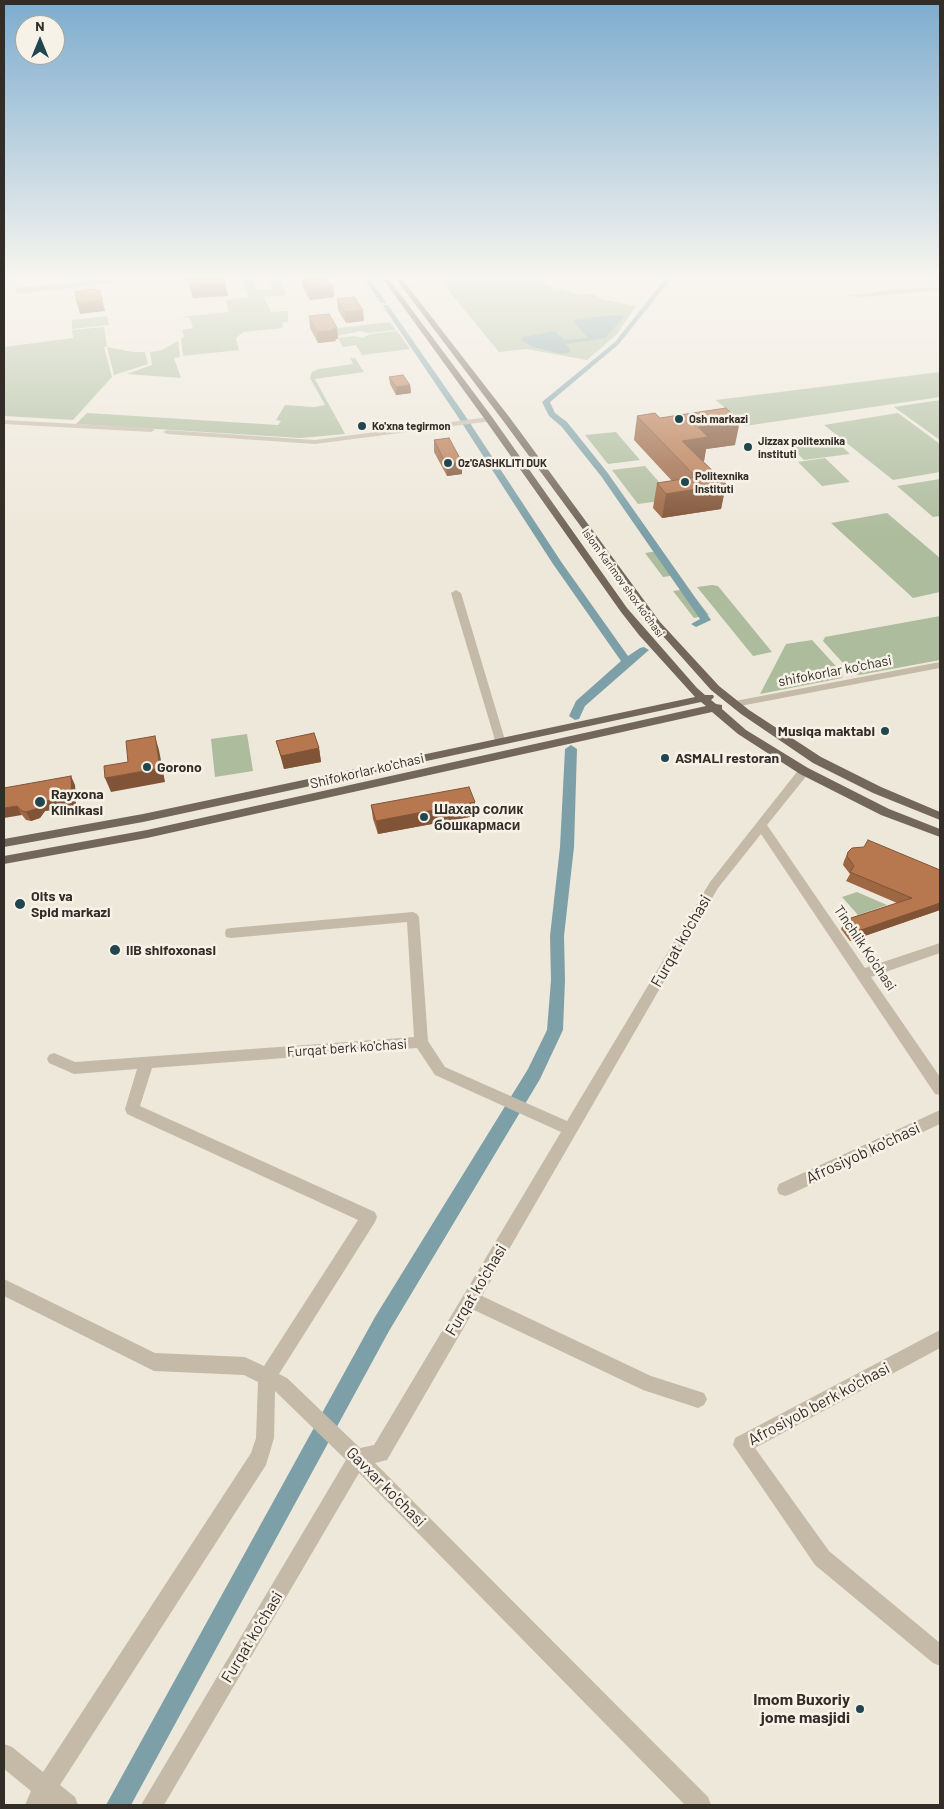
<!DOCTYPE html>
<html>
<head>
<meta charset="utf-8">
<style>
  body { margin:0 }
  #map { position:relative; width:944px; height:1809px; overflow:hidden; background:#eee8db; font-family:Barlow,sans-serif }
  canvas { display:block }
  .frame { position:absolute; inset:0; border:5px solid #332d28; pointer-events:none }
  .north { position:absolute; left:15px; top:15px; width:50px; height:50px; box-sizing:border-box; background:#f7f2e7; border:1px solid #a9a39b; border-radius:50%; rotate:0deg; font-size:14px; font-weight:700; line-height:20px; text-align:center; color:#332d28 }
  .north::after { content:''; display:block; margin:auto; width:18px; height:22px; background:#22464f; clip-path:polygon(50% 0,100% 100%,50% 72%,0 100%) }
</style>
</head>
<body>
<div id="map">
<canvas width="944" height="1809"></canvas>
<div class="frame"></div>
<div class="north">N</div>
</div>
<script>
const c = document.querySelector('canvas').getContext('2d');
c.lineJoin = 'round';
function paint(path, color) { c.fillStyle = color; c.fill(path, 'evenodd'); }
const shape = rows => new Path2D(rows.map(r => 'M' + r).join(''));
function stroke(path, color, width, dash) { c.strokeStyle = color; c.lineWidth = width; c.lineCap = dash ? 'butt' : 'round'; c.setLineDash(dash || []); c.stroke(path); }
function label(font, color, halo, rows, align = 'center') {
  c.font = font + ' Barlow,sans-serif'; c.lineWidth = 5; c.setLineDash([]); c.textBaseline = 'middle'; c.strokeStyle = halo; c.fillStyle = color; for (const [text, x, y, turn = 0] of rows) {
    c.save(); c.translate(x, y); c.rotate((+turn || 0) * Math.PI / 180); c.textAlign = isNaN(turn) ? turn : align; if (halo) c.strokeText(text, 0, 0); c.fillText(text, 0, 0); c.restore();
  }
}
paint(shape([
  [106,279,112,279,113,283,17,294,15,292,16,288],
  [241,279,255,279,256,283,253,283,256,290,272,289,270,282,265,282,264,279,278,279,287,295,264,297,271,312,288,311,288,322,282,322,283,328,243,332,236,338,239,350,183,356,181,339,184,337,182,330,193,328,190,318,180,317,229,312,225,300,249,297],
  [439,279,542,279,547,285,553,288,578,294,595,294,601,299,636,306,616,335,587,360,526,349,499,352],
  [940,288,940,290,863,297,846,296,897,289],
  [107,316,109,325,72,329,72,320],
  [390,322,396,330,369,333,360,331,337,336,330,329],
  [104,327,107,346,104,347,112,377,73,420,4,416,4,347,73,338,72,330],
  [397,331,410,349,362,355,356,345,343,347,338,338,354,336,363,338,370,334],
  [178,341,180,357,174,358,181,378,127,374,152,365,150,352,162,350],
  [107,347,133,352,145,352,148,364,114,375],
  [350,358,355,358,364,372,315,379,345,434,301,438,76,424,87,413,278,425,281,421,276,420,285,405,314,407,325,405,310,378,312,372,319,369,353,364],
  [940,372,940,397,745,426,716,400],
  [940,400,940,440,894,407],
  [898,413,940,444,940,472,893,480,824,425],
  [616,432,640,460,608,464,585,435],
  [836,441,850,454,804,460,791,447],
  [825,458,850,482,822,486,798,462],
  [645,466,674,499,638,504,612,470],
  [940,479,940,516,933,517,897,486],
  [887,513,940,558,940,592,913,598,831,523],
  [658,551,677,575,663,577,645,553],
  [712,585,718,586,772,652,753,656,697,587],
  [688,589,709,615,694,618,673,591],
  [940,616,940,660,859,675,852,673,823,641,825,637],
  [812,640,843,674,842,678,760,694,786,644],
  [247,734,253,771,215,777,211,739],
  [857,892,887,905,858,915,842,897]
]), '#adbc9d');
paint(shape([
  [613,315,625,316,605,338,566,344,571,351,568,353,562,354,533,347,521,340,523,337,554,331,565,340,588,338,574,322,575,319]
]), '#7da0a8');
paint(shape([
  [364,279,370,279,386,302,385,303,381,303,364,279],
  [665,279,671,279,619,344,550,402,555,413,567,422,607,472,711,620,696,627,691,624,700,619,601,476,561,426,549,416,542,402,615,342,665,279],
  [384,305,388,305,464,414,562,563,628,656,640,648,644,647,649,650,585,706,579,719,575,720,569,716,576,701,621,661,553,564,456,414,383,306,384,305],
  [571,745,577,749,574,847,564,936,565,980,563,1030,540,1079,389,1331,131,1805,106,1805,375,1317,528,1069,547,1030,551,980,550,936,560,847,565,749,571,745]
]), '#7da0a8');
paint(shape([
  [489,417,493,419,492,421,315,444,167,434,163,432,167,430,315,440,489,417],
  [4,420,151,428,155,430,151,432,4,424,4,420],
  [456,590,461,593,505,740,504,742,500,744,495,740,451,593,456,590],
  [940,662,940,668,735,707,730,704,735,701,940,662],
  [804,767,808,768,810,771,808,774,767,825,865,968,940,943,940,953,871,977,940,1077,940,1095,935,1094,761,834,718,888,482,1296,651,1376,704,1393,707,1399,704,1405,698,1408,643,1390,474,1310,387,1460,375,1463,708,1797,711,1805,685,1805,359,1473,164,1805,141,1805,346,1460,275,1391,274,1438,266,1465,60,1785,75,1797,78,1805,25,1805,31,1791,4,1769,4,1744,12,1747,43,1772,251,1453,256,1438,258,1382,244,1375,154,1371,4,1296,4,1279,155,1353,245,1357,264,1366,358,1220,127,1114,125,1109,137,1069,74,1074,49,1063,47,1059,49,1055,54,1053,75,1062,414,1037,407,922,231,938,226,937,225,933,226,929,231,928,413,912,417,914,419,917,428,1041,445,1067,567,1121,710,882,800,768,804,767],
  [417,1048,435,1075,561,1132,374,1445,360,1448,287,1378,279,1374,375,1222,377,1217,375,1212,140,1106,152,1068,417,1048],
  [940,1110,940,1124,791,1194,785,1196,779,1194,777,1189,779,1184,940,1110],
  [940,1330,940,1348,755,1448,829,1551,940,1643,940,1666,933,1663,815,1565,733,1445,735,1438,940,1330]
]), '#c5baa8');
paint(shape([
  [383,279,389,279,492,417,627,608,697,688,705,695,713,695,714,697,711,700,716,704,722,705,722,709,746,730,808,768,889,809,940,829,940,837,881,815,800,774,738,734,712,712,147,838,4,864,4,856,147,830,706,706,701,702,143,822,4,847,4,839,143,814,695,697,639,635,621,612,486,421,383,279],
  [396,279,402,279,510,418,660,622,719,686,749,710,821,757,881,787,940,812,940,820,873,793,813,763,741,714,711,690,654,626,504,422,396,279]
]), '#73665a');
paint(shape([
  [188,279,224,279,225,282,228,296,193,298,190,288],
  [302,279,326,279,333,286,334,297,310,300,303,288],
  [337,299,364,321,346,323,338,310],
  [309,316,337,328,338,339,335,339,336,341,318,343,310,328],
  [389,377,410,385,411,393,396,395,390,384],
  [637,416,735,445,706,449,704,461,703,461,726,484,721,509,662,518,653,508,657,483,672,481,634,440],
  [434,440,462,474,447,476,434,452],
  [276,741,319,748,321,762,284,769],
  [75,785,76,806,45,811,40,818,31,821,26,820,22,815,4,788],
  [371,805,475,816,378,834,373,819],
  [848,852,940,910,850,941,841,929,845,920,897,903,846,881,850,874,843,865,844,861]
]), '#9e6744');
paint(shape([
  [225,282,228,296,193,298,190,284],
  [333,286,334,297,310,300,308,289],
  [100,290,105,311,80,314,77,303],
  [363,310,364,321,346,323,345,312],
  [337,328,338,339,335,339,336,341,318,343,317,332],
  [410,385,411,393,396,395,396,387],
  [740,421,735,445,706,449,704,461,684,464,682,441,698,427],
  [462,462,462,474,447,476,446,464],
  [726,484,721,509,662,518,666,494],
  [155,736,159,750,165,782,111,792,105,778,160,768],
  [319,748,321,762,284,769,281,756],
  [71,776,75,785,76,806,45,811,40,818,31,821,26,812,41,802],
  [475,802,475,816,378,834,376,821],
  [17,806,22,815,4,818,4,808],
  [940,903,940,910,850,941,855,932]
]), '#815437');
const building = shape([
  [188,279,224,279,225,282,190,284,188,279],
  [303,279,326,279,333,286,308,289,303,279],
  [90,289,100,290,102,300,77,303,75,292,90,289],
  [354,297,363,310,345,312,337,299,354,297],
  [329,314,337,328,333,328,334,330,317,332,309,316,329,314],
  [403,375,410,385,396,387,389,377,403,375],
  [726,408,740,421,698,427,708,437,682,441,726,484,666,494,657,483,696,477,637,416,655,413,660,418,726,408],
  [449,438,462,462,446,464,434,440,449,438],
  [314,733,319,748,281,756,276,741,314,733],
  [155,736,160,768,105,778,104,766,128,762,126,741,155,736],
  [71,776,72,797,41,802,36,809,26,812,22,811,17,806,4,808,4,788,71,776],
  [469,787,475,802,376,821,371,805,469,787],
  [868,840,940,870,940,903,855,932,845,920,912,898,850,872,854,866,847,856,848,852,852,848,864,847,868,840]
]);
paint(building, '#b8784f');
stroke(building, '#815437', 1);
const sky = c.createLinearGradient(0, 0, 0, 532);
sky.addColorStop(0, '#7dacce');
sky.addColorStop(0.52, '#f7f5ef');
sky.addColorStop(1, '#f7f5ef00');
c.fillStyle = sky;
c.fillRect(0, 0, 944, 532);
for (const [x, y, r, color] of [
  [679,419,5,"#22464f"],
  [362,426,5,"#22464f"],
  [748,447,5,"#22464f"],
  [448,463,5,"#22464f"],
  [685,482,5,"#22464f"],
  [885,731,5,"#22464f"],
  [665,758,5,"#22464f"],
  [147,767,5,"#22464f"],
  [40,802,6,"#22464f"],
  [424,817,5,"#22464f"],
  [20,904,6,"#22464f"],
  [115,950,6,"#22464f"],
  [860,1709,5,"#22464f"]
]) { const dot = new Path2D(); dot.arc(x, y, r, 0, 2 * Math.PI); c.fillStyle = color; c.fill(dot); stroke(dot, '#f7f2e7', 2); }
label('bold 11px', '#332d28', '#f7f2e7', [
  ["Osh markazi",689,419],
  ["Ko'xna tegirmon",372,426],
  ["Jizzax politexnika",758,441],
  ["instituti",758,454],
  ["Oz'GASHKLITI DUK",458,463],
  ["Politexnika",695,476],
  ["Instituti",695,489]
], 'left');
label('11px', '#332d28', '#f7f2e7', [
  ["Islom Karimov shox ko'chasi",623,583,54]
]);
label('14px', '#332d28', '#f7f2e7', [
  ["shifokorlar ko'chasi",835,671,-11],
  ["Shifokorlar ko'chasi",367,771,-13],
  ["Tinchlik Ko'chasi",865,948,56],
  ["Furqat berk ko'chasi",347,1048,-4]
]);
label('bold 14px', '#332d28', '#f7f2e7', [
  ["Musiqa maktabi",875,731,"right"],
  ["ASMALI restoran",675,758],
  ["Gorono",157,767],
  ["Rayxona",51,794],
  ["Klinikasi",51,810],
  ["Шахар солик",434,809],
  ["бошкармаси",434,825],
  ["Oits va",31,896],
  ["Spid markazi",31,912],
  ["IIB shifoxonasi",126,950]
], 'left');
label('16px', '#332d28', '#f7f2e7', [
  ["Furqat ko'chasi",681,941,-60],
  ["Afrosiyob ko'chasi",863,1153,-25],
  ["Furqat ko'chasi",476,1290,-59],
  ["Afrosiyob berk ko'chasi",819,1404,-28],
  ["Gavxar ko'chasi",386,1487,45],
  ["Furqat ko'chasi",252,1637,-59]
]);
label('bold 16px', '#332d28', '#f7f2e7', [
  ["Imom Buxoriy",850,1700],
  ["jome masjidi",850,1718]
], 'right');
</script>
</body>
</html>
